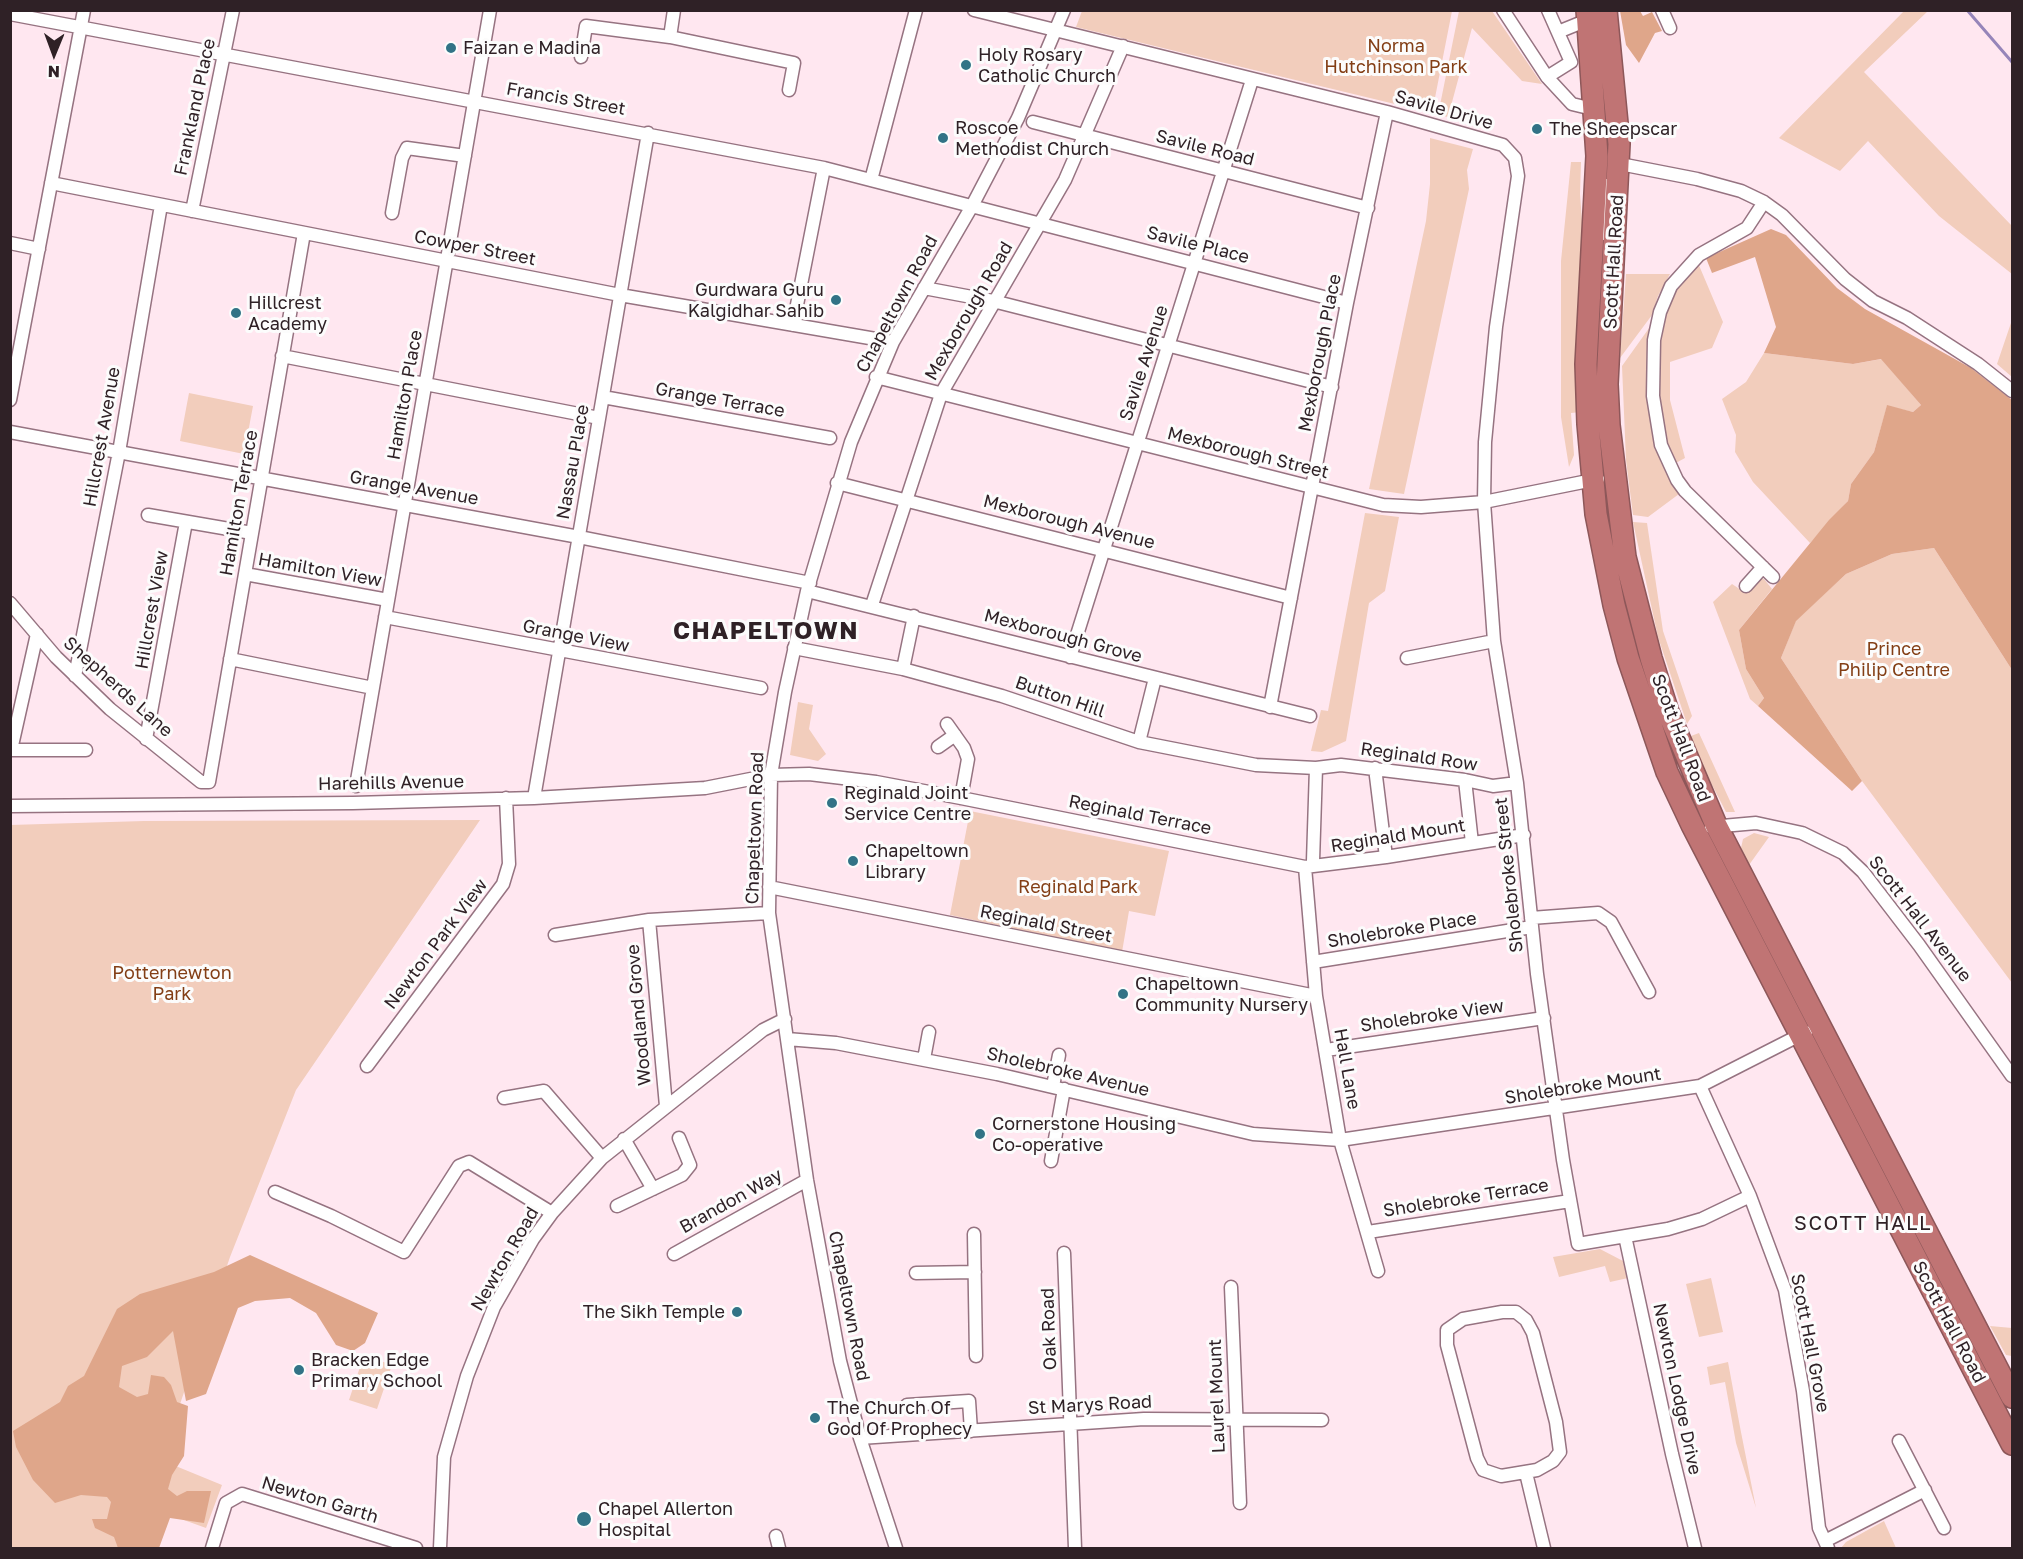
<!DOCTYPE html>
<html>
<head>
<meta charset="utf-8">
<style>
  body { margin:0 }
  #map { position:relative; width:2023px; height:1559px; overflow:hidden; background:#ffe7f0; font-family:"Golos Text",sans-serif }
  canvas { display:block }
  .frame { position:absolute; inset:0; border:12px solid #2f2126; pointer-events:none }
  .north { position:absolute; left:24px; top:24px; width:60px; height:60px; -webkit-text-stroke:4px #fcfcfc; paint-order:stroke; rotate:181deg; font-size:16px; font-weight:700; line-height:24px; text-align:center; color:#2f2126 }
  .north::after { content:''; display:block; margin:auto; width:21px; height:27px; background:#2f2126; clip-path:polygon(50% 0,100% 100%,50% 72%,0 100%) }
</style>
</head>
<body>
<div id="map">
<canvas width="2023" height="1559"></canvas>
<div class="frame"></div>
<div class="north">N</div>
</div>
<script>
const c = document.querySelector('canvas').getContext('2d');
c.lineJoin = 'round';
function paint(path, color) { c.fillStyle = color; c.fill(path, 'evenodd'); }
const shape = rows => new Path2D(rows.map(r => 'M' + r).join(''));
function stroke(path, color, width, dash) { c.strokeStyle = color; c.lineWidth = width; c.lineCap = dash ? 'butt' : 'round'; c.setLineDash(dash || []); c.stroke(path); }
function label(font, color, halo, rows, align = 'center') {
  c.font = font + ' "Golos Text",sans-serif'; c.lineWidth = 6; c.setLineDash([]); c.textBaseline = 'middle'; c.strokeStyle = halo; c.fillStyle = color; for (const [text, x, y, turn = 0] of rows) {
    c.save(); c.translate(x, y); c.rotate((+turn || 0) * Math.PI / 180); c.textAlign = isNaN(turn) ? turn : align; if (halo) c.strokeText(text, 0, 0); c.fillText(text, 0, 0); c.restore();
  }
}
paint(shape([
  [1082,11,1452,10,1452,11,1432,113,1076,27],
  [1459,11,1492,11,1542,84,1522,81,1472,28,1448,117,1438,115],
  [1904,11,1928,11,1864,72,2012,226,2012,274,1939,216,1868,141,1840,171,1779,138],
  [1430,138,1473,149,1467,170,1469,189,1404,494,1369,489,1426,221,1430,184],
  [1571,162,1581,162,1580,194,1585,262,1581,412,1571,413,1574,455,1569,467,1561,417,1561,261],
  [1698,263,1723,322,1712,348,1670,362,1670,400,1685,458,1674,464,1666,444,1657,389,1659,342,1670,298,1681,280],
  [1626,274,1670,274,1658,296,1652,315,1620,358],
  [2012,320,2012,377,1997,364],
  [1652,324,1647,364,1650,416,1665,471,1679,494,1648,517,1633,515,1626,460,1622,366],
  [1764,353,1853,364,1882,359,1921,405,1913,412,1887,406,1874,452,1851,484,1848,501,1810,543,1753,482,1735,452,1736,435,1722,399,1746,382],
  [189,393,253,406,244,454,180,441],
  [1365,513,1399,517,1385,591,1369,603,1346,741,1322,752,1311,751,1321,710,1328,711],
  [1633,522,1647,523,1663,631,1692,716,1687,724,1658,637],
  [1934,548,2012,670,2012,983,1862,781,1781,658,1796,620,1846,574,1892,554],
  [1761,579,1764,579,1772,589,1739,630,1746,669,1764,698,1758,706,1750,699,1713,602,1732,584,1744,592,1749,592],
  [798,702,813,705,809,729,826,754,818,761,790,755],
  [1699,733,1735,812,1726,812,1710,781,1691,736],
  [970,811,1169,851,1155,916,1129,911,1122,952,950,915],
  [480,820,296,1090,230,1257,161,1460,222,1485,206,1528,145,1506,131,1548,11,1548,10,825,144,821],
  [1754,833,1769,837,1749,865,1741,848,1743,839],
  [1600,1249,1623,1261,1628,1278,1610,1282,1605,1266,1559,1277,1553,1257],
  [1711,1278,1723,1332,1699,1337,1686,1284],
  [1990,1326,2012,1328,2012,1356,2006,1355],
  [364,1355,392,1365,377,1409,349,1400],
  [1728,1362,1740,1427,1756,1508,1736,1443,1725,1382,1710,1385,1707,1367],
  [1884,1521,1896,1548,1841,1548,1846,1542]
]), '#f2cdbc');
paint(shape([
  [1620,11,1640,11,1643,16,1652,12,1662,31,1655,33,1639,63,1626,45],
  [1771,229,1786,235,1837,288,1865,309,1971,368,2012,400,2012,670,1934,548,1892,554,1846,574,1796,621,1781,658,1862,781,1852,791,1758,706,1764,698,1746,669,1739,630,1829,520,1848,501,1851,484,1874,452,1887,405,1913,412,1921,405,1881,359,1853,364,1764,353,1776,327,1755,257,1712,273,1706,258],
  [250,1255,378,1313,365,1343,353,1351,336,1345,316,1313,290,1298,255,1301,238,1308,206,1394,186,1401,173,1331,147,1357,122,1366,119,1387,137,1397,148,1394,151,1375,164,1377,171,1385,177,1402,188,1406,184,1456,172,1475,168,1489,177,1496,187,1491,211,1491,204,1523,170,1518,159,1548,118,1548,114,1537,95,1528,92,1519,107,1519,111,1502,107,1497,81,1495,55,1503,33,1480,16,1447,13,1431,60,1402,68,1386,84,1376,117,1309,140,1294,214,1272]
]), '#dfa68a');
stroke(shape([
  [1967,10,2012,62]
]), '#9685b9', 3);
const street = shape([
  [974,10,1387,112,1503,145,1515,158,1518,176,1496,327,1485,442,1484,502,1494,641,1517,783,1537,974,1563,1160,1578,1244,1668,1229,1702,1219,1750,1196],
  [1503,10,1547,77,1572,104,1597,110],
  [1662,10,1670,28],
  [10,14,824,168,1347,303],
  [1558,32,1590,19],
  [670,37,674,10],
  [581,57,586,26,670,37,794,63,789,90],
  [1547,77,1571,62,1548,10],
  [1033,122,1368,208],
  [1615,163,1697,179,1741,191,1764,202,1782,215,1845,279,1873,301,1907,318,1978,364,2012,391],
  [871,180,916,10],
  [51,183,620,295,893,342],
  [1764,202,1747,228,1699,255,1671,286,1660,312,1654,340,1653,396,1661,445,1677,480,1685,491,1773,577],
  [192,211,233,10],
  [392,213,402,158,407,148,465,156],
  [1603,234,1607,185],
  [10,243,39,249],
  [924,288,993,301,1332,387],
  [793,325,824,168],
  [282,356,599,418],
  [876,377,1383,505,1421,507,1484,502,1598,479],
  [603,397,830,438],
  [10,400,84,10],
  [10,432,579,537,810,583],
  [837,483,1291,598],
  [148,515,252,533],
  [245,574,388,600],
  [1746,586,1763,567],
  [807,591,1310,716],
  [10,603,56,657,110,709,201,782,209,782,304,233],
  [872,605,941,394,1065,180,1123,46],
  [385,617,761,688],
  [37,634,11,750,86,750],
  [794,648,903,669,1002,696,1139,742,1256,765,1316,768,1341,765,1465,780,1493,786,1517,783],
  [1070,657,1252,80],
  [1407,658,1494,641],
  [230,659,373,688],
  [903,669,914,616],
  [75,676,119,452,161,205],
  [1270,707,1347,303,1387,112],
  [947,724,964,748,968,759,961,798],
  [146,739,186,522],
  [1139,742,1155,678],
  [938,747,955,735],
  [1375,768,1386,857],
  [1465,780,1472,843],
  [356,786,490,10],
  [534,798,648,133],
  [10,806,353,803,534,798,705,788,771,775,809,774,876,782,961,798,1305,867,1386,857,1524,835],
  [1711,827,1756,823,1802,833,1843,853,1863,872,1919,945,2012,1076],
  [1313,861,1316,768],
  [1305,867,1316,996,1340,1140,1378,1271],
  [769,887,1316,996],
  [1531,918,1598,913,1611,922,1649,992],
  [649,920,666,1106],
  [555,935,649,920,769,913],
  [1313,962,1532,927],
  [787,1039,836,1043,997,1074,1253,1134,1340,1140,1700,1086,1806,1032],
  [1326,1050,1544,1018],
  [924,1059,929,1032],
  [367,1066,503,884,509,864,506,798],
  [1053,1086,1059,1055],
  [1700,1086,1750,1196,1785,1290,1803,1391,1819,1528,1828,1548],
  [504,1098,544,1091,602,1158],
  [624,1139,653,1189],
  [1051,1161,1064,1089],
  [275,1192,331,1216,404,1252,459,1166,469,1162,552,1213],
  [617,1206,682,1175,690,1165,679,1138],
  [1368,1232,1570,1201],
  [974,1234,976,1356],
  [1625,1236,1672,1454,1695,1548],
  [1064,1253,1075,1548],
  [674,1254,807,1180],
  [916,1273,975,1272],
  [1231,1287,1240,1503],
  [1502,1312,1516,1312,1526,1320,1533,1333,1556,1422,1560,1452,1553,1461,1537,1470,1501,1476,1483,1470,1477,1458,1447,1345,1447,1330,1463,1319,1502,1312],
  [907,1405,969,1401,971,1431],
  [860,1438,1144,1419,1322,1420],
  [1899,1441,1944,1528],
  [1526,1473,1544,1548],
  [776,1536,779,1548],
  [1825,1541,1925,1490],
  [212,1548,226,1503,242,1494,416,1548],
  [440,1548,444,1457,467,1376,494,1307,533,1239,552,1213,602,1158,763,1030,785,1019],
  [896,1548,860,1438,840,1361,807,1180,769,913,771,775,785,692,807,591,851,442,893,342,972,206,1018,118,1064,10]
]);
const highway = shape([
  [1587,10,1597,156,1586,364,1588,424,1596,514,1614,605,1628,658,1667,772,1692,825,2012,1444],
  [1606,10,1619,144,1607,384,1609,425,1625,557,1651,658,1668,712,1716,825,2012,1397]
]);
stroke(street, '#967381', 15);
stroke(highway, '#8d5759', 24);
stroke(street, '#fff', 12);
stroke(highway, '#c07474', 21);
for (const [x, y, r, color] of [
  [451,48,6,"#327386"],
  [966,65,6,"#327386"],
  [1537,129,6,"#327386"],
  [943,138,6,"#327386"],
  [836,300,6,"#327386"],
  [236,313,6,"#327386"],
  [832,803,6,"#327386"],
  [853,861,6,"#327386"],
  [1123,994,6,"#327386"],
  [980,1134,6,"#327386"],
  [737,1312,6,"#327386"],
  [299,1370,6,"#327386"],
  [815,1418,6,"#327386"],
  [584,1519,8,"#327386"]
]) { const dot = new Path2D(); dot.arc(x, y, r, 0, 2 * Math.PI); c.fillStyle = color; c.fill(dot); stroke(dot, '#fcfcfc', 2); }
label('18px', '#833e15', '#fcfcfc', [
  ["Norma",1396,46],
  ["Hutchinson Park",1396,67],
  ["Prince",1894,649],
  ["Philip Centre",1894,670],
  ["Reginald Park",1078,887],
  ["Potternewton",172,973],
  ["Park",172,994]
]);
label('18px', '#2f2126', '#fcfcfc', [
  ["Faizan e Madina",463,48],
  ["Holy Rosary",978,55],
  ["Catholic Church",978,76],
  ["Roscoe",955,128],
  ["Methodist Church",955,149],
  ["The Sheepscar",1549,129],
  ["Gurdwara Guru",824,290,"right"],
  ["Kalgidhar Sahib",824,311,"right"],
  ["Hillcrest",248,303],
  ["Academy",248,324],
  ["Reginald Joint",844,793],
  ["Service Centre",844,814],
  ["Chapeltown",865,851],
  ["Library",865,872],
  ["Chapeltown",1135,984],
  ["Community Nursery",1135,1005],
  ["Cornerstone Housing",992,1124],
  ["Co-operative",992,1145],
  ["The Sikh Temple",725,1312,"right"],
  ["Bracken Edge",311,1360],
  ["Primary School",311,1381],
  ["The Church Of",827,1408],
  ["God Of Prophecy",827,1429],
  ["Chapel Allerton",598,1509],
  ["Hospital",598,1530]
], 'left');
label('18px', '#2f2126', '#fcfcfc', [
  ["Francis Street",566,99,10],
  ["Frankland Place",195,107,-78],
  ["Savile Drive",1444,110,16],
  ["Savile Road",1205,148,14],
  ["Savile Place",1198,245,14],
  ["Cowper Street",475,248,11],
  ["Scott Hall Road",1614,262,-87],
  ["Chapeltown Road",897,304,-62],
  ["Mexborough Road",969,311,-60],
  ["Mexborough Place",1320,353,-79],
  ["Savile Avenue",1144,363,-72],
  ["Hamilton Place",405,395,-80],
  ["Grange Terrace",720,400,10],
  ["Hillcrest Avenue",102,437,-80],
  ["Mexborough Street",1248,453,14],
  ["Nassau Place",573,462,-80],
  ["Grange Avenue",414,488,10],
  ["Hamilton Terrace",239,503,-80],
  ["Mexborough Avenue",1069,522,14],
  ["Hamilton View",320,570,10],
  ["Hillcrest View",152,610,-80],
  ["Grange View",576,636,11],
  ["Mexborough Grove",1063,636,15],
  ["Shepherds Lane",118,687,42],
  ["Button Hill",1060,697,19],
  ["Scott Hall Road",1681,738,69],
  ["Reginald Row",1419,757,8],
  ["Harehills Avenue",391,783,-1],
  ["Reginald Terrace",1140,815,11],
  ["Chapeltown Road",755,828,-88],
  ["Reginald Mount",1398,836,-9],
  ["Sholebroke Street",1509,875,-96],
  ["Scott Hall Avenue",1920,919,52],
  ["Reginald Street",1046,924,11],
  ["Sholebroke Place",1402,930,-9],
  ["Newton Park View",436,944,-53],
  ["Woodland Grove",639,1015,-95],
  ["Sholebroke View",1432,1016,-8],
  ["Hall Lane",1347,1069,80],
  ["Sholebroke Avenue",1068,1072,13],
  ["Sholebroke Mount",1583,1086,-9],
  ["Sholebroke Terrace",1466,1198,-9],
  ["Brandon Way",731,1201,-29],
  ["Newton Road",505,1259,-60],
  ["Chapeltown Road",849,1306,79],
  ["Scott Hall Road",1949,1322,62],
  ["Oak Road",1049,1329,-92],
  ["Scott Hall Grove",1810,1343,79],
  ["Newton Lodge Drive",1677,1389,78],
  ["Laurel Mount",1217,1396,-92],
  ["St Marys Road",1090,1405,-3],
  ["Newton Garth",320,1500,17]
]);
c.letterSpacing = '1.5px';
label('20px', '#2f2126', '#fcfcfc', [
  ["SCOTT HALL",1863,1224]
]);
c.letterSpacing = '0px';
c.letterSpacing = '1.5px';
label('bold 24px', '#2f2126', '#fcfcfc', [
  ["CHAPELTOWN",766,631]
]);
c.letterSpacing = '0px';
</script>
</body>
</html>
